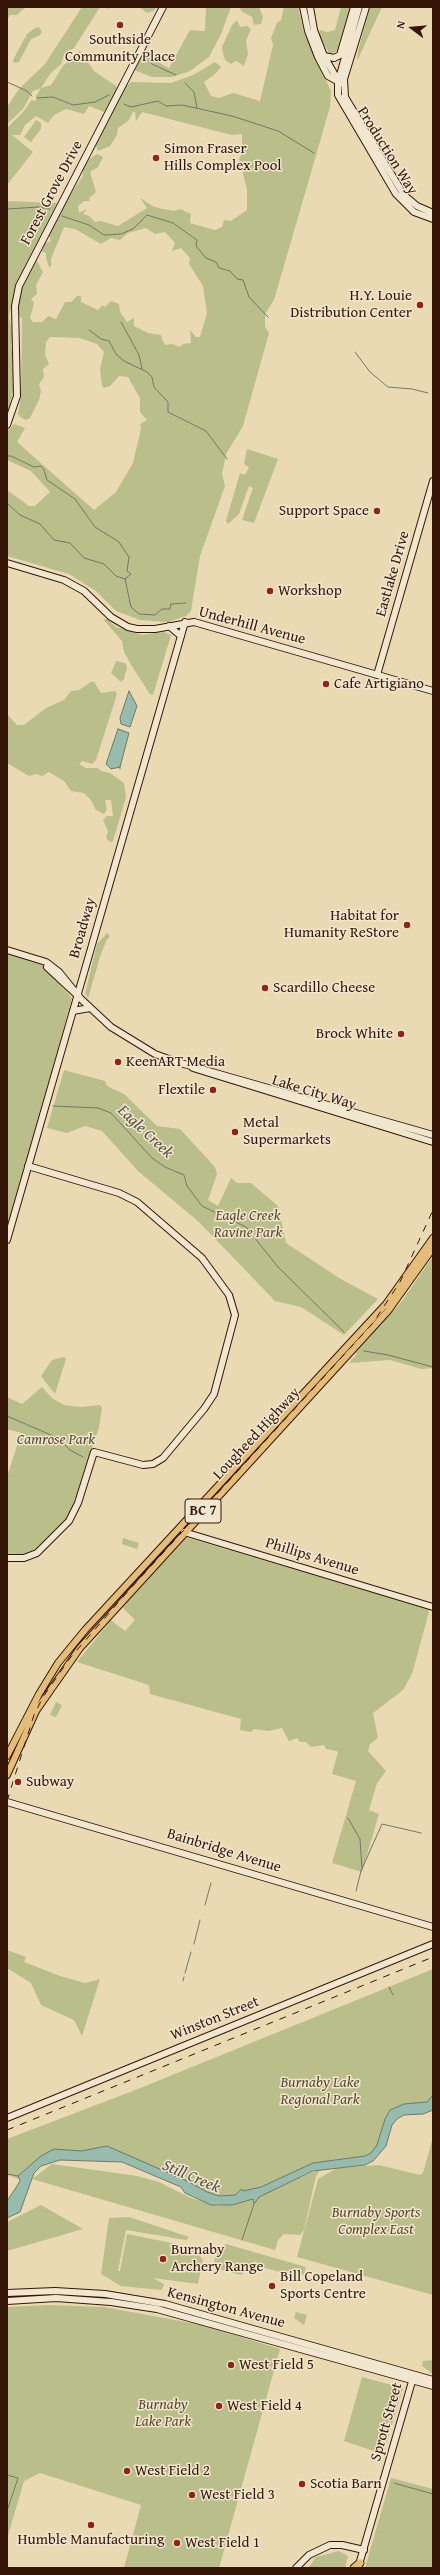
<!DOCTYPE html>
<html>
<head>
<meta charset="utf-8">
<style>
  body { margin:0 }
  #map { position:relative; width:440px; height:2575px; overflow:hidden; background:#e9dab3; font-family:"Gentium Book Plus",serif }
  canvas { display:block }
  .frame { position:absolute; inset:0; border:8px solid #361509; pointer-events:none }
  .north { position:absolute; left:392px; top:8px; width:40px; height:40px; -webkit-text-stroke:3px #f1e7ce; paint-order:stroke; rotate:286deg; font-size:11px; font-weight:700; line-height:16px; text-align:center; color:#361509 }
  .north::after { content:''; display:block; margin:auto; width:14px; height:18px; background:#361509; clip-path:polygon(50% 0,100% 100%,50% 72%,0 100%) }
</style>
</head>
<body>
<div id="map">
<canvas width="440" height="2575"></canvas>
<div class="frame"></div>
<div class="north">N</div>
</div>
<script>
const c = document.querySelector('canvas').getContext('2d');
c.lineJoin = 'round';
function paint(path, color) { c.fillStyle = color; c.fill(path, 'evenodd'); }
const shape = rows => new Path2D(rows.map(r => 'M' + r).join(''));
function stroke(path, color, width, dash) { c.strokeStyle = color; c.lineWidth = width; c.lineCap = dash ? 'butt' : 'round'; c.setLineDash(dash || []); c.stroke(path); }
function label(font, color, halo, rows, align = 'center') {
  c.font = font + ' "Gentium Book Plus",serif'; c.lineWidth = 3; c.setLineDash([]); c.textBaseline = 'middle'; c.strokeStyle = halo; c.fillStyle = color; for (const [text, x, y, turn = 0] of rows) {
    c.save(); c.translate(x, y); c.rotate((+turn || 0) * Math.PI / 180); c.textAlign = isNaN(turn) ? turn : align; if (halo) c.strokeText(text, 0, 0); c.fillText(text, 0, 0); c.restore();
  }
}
paint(shape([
  [7,7,26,7,17,15,10,15,7,20],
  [82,7,100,7,74,48,64,54,61,64,50,74,41,88,51,85,63,66,80,51,94,71,116,86,117,89,104,112,89,106,84,114,66,109,54,115,48,123,36,116,25,125,20,135,12,135,33,152,7,185,7,128,22,113,32,100,36,101,36,96,41,88,33,91,23,109,7,124,7,107,19,89,45,64],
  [139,7,156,7,154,11,147,13],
  [206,7,231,7,221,34,209,57,190,71,172,77,152,77,134,70,143,54,169,68,190,30,205,31],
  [240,7,259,7,263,17,261,24,254,25,252,17,241,11],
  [284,7,298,7,304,33,331,91,330,107,274,300,265,314,265,327,269,333,243,426,226,454,222,474,225,486,200,556,191,611,186,616,168,622,140,620,116,611,96,591,69,574,7,556,7,490,29,506,35,506,50,492,31,471,7,460,7,432,14,424,25,428,17,442,94,510,116,492,133,463,141,429,140,424,147,420,140,412,140,398,128,377,119,376,110,386,104,388,102,386,100,369,104,352,97,344,80,338,50,337,46,342,45,354,49,364,43,369,44,377,39,384,41,391,39,400,30,418,26,420,20,417,18,414,21,395,22,318,18,316,19,289,34,261,37,261,43,272,36,285,37,294,31,299,34,303,30,318,33,322,42,322,48,316,56,319,65,302,71,302,77,296,81,296,81,302,98,310,102,305,105,307,111,301,119,304,120,312,127,322,134,318,134,326,148,333,161,335,163,342,166,345,172,344,180,347,183,344,191,343,190,330,196,337,200,337,207,313,203,286,189,264,190,258,181,248,172,251,175,243,165,232,155,234,146,228,128,233,120,240,111,238,101,244,75,229,64,227,51,259,51,266,49,267,46,258,46,253,42,251,44,244,51,241,48,233,68,198,83,176,83,170,88,160,97,154,103,157,98,167,90,172,96,192,89,198,90,201,84,201,78,206,79,213,87,209,83,214,89,216,95,222,100,221,118,226,147,208,140,198,154,207,174,211,180,209,191,214,190,223,215,230,222,227,224,220,231,221,247,210,247,189,239,159,242,153,242,134,232,135,142,112,136,121,135,112,133,112,129,120,118,128,117,135,110,146,98,151,95,143,102,132,120,92,131,82,171,83,193,75,215,62,221,67,214,75,204,82,211,96,219,98,233,93,260,101,273,45,271,38,277,23,281,20],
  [341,7,350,7,337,51,333,53,329,53,319,35,320,30,327,32,335,30],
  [370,7,382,7,357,61,358,51],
  [237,20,240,27,247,26,251,29,246,41,248,54,244,66,236,61,231,64,225,60,223,53,222,47,232,25],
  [39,27,42,32,39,36,31,39,19,62,14,63,13,60,27,34,35,28],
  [36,120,41,123,41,129,31,142,24,137],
  [7,201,57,203,15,286,9,317,13,334,11,347,14,357,12,364,15,384,7,415],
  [247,449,278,459,254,523,242,520,253,488,249,486,239,514,228,524,226,521,240,473,245,475,249,467,244,464],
  [103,619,107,619,116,627,142,635,164,632,171,635,153,695,150,694,133,668,124,652,122,641],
  [116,661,125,663,127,667,124,679,121,682,111,673],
  [91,682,94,682,101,693,115,691,117,694,96,760,92,764,82,761,79,764,86,768,98,768,101,771,110,773,124,783,126,797,113,841,110,842,106,838,108,831,103,820,107,816,113,816,111,800,105,800,107,810,104,814,96,810,91,800,84,793,71,791,64,781,49,772,42,776,36,774,29,776,7,763,7,714,17,725,24,725,46,708,64,700,71,691,79,690],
  [107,933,110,936,106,941,100,957,88,998,85,994,97,944],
  [7,952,42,965,72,998,7,1234],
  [64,1070,105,1081,107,1086,124,1094,157,1126,180,1129,215,1167,217,1174,208,1200,218,1206,231,1178,237,1183,251,1183,278,1206,286,1243,339,1278,378,1299,344,1335,301,1307,275,1301,199,1222,138,1171,102,1131,85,1126,67,1133,47,1128],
  [433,1256,433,1368,422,1369,390,1360,349,1363,357,1354,355,1353,402,1301],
  [64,1357,66,1359,55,1394,41,1376,52,1360],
  [42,1387,52,1398,64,1405,81,1407,100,1405,102,1408,99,1427,74,1504,67,1520,36,1549,20,1555,7,1555,7,1477,21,1433,7,1429,7,1397,22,1404],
  [123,1538,139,1543,137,1549,122,1544],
  [188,1538,428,1609,429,1612,412,1674,403,1690,373,1713,378,1738,370,1744,368,1751,386,1771,377,1783,369,1810,379,1814,362,1872,332,1863,356,1781,332,1774,338,1752,336,1751,326,1749,324,1745,311,1747,306,1742,300,1742,297,1738,289,1741,282,1728,269,1731,254,1729,251,1732,240,1730,241,1719,150,1694,149,1685,77,1662,111,1620,125,1631,135,1620,122,1607,185,1539],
  [56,1702,62,1705,56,1717,50,1715],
  [7,1950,26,1957,24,1962,60,1976,85,1983,100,1979,82,2036,74,2020,41,2005,31,1983,7,1968],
  [433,1969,433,2097,430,2103,400,2109,371,2155,311,2165,272,2184,228,2199,201,2193,111,2150,49,2154,19,2179,7,2175,7,2139,138,2089],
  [433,2137,433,2295,297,2257,318,2179,337,2168,379,2165,420,2175,423,2173],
  [52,2164,137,2176,159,2182,191,2198,218,2206,248,2200,321,2169,316,2176,304,2230,300,2235,284,2234,278,2240,275,2250,32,2179],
  [41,2205,83,2229,7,2251,7,2222],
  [129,2217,189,2237,186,2240,126,2230,118,2271,120,2271,127,2234,176,2244,197,2252,203,2260,198,2284,153,2278,164,2284,162,2290,121,2286,101,2274,109,2218],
  [226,2244,306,2267,304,2274,298,2277,258,2266,256,2261,241,2275,215,2268,213,2265,217,2251],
  [48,2305,104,2307,202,2325,280,2349,219,2568,124,2568,141,2505,40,2473,24,2481,7,2539,7,2307],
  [296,2312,307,2315,304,2325,294,2318],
  [433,2360,433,2374,422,2366,423,2361],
  [362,2377,403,2388,383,2454,344,2441],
  [391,2478,433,2489,433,2568,365,2568],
  [339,2551,348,2556,345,2568,308,2568,316,2557]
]), '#b9be8a');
const water = shape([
  [129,691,137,706,130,727,121,724,120,718,129,691],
  [118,729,129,733,120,767,111,769,106,764,118,729],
  [433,2095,433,2110,423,2114,404,2115,397,2119,392,2125,386,2146,373,2161,365,2165,313,2171,259,2197,254,2204,253,2199,232,2205,211,2205,185,2193,181,2187,122,2162,60,2160,41,2166,34,2173,20,2212,7,2218,7,2201,17,2186,20,2181,18,2176,41,2156,54,2149,81,2151,107,2146,187,2181,207,2192,219,2196,235,2195,242,2189,243,2191,261,2187,313,2163,365,2156,371,2153,377,2145,385,2119,390,2110,404,2104,427,2102,433,2095]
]);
paint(water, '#97bbad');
stroke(water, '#70796b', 1);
stroke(shape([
  [106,7,108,8],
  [144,57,152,64,176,75],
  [7,82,27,91,32,96],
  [185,83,194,92,197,108],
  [37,98,53,97,73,105,95,102,109,95],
  [124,104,131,107,158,101,166,106,182,105,232,116,278,131,314,153],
  [7,209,39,207,50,209],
  [62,216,89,225,104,235,121,234,133,229,147,215,173,223,197,240,196,246,206,258,216,262,219,268,230,271,237,279,243,280,249,297,268,317],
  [121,322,139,355,142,369],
  [89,330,101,339,109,341,116,354,124,361,147,372,152,377,154,387,168,402,168,412,206,431,227,459],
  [355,352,370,372,388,387,412,389,428,393],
  [7,456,11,456,34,467,41,466,44,470,47,480,75,499,95,527,119,542,129,557,127,571,131,574,125,579],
  [7,503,20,515,40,524,54,540,70,543,84,558,104,564,116,576,125,579,131,607,139,614,155,615,162,609,170,609,171,604,186,603],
  [120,766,120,769],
  [53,1106,98,1108,111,1113,152,1158,165,1167,184,1175,187,1186,202,1206,246,1227,278,1267,344,1332],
  [364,1351,388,1355,433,1367],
  [7,1416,58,1438,70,1450,83,1457],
  [348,1818,360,1839,362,1868],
  [361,1871,382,1824,421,1833],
  [356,1891,361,1871],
  [205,1905,211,1883],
  [194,1944,200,1920],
  [185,1973,191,1952],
  [183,1981,184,1977],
  [389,1987,393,1995],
  [7,2174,18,2176],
  [242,2240,254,2204],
  [7,2475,18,2478,7,2511],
  [394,2483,433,2494]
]), '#70796b', 1);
const secondary = shape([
  [303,7,308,31,318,57,328,76,341,83],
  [310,7,314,30,324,56,336,77,341,78],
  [359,7,338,82,338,95,396,194,414,212,433,219],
  [366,7,344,79,345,97,404,195,417,206,433,213],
  [324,56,334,58,340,55,354,7],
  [7,425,17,396,15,306,19,286,163,7],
  [7,563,64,580,84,591,111,617,128,627,137,629,155,629,194,622,433,691],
  [169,626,181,636],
  [377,675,433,481],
  [7,950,46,962,59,972,81,999,111,1027,155,1054,177,1062,433,1135],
  [47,967,76,994],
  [73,1011,90,1008],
  [193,1068,433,1142],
  [7,1240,185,622],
  [184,1532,433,1607],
  [7,1558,24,1558,37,1553,69,1521,78,1503,94,1452,143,1465,153,1464,163,1458,204,1409,214,1394,235,1315,229,1295,202,1258,137,1202,119,1193,28,1166],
  [7,1802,433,1927],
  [7,2118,433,1944],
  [7,2293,55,2291,105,2294,165,2304,433,2380],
  [7,2301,56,2298,111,2302,157,2309,433,2386],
  [296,2568,309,2555,330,2545,342,2545,364,2550],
  [358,2568,413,2378]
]);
const primary = shape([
  [7,1756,39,1694,58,1663,85,1630,386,1304,433,1238],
  [7,1775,36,1711,80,1648,388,1311,433,1248]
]);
const highway = shape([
  [354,2568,360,2563]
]);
stroke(secondary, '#361509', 8);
stroke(primary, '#361509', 8);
stroke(highway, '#361509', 9);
stroke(secondary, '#f1e7ce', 6);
stroke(primary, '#e4bd7a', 6);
stroke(highway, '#e4bd7a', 7);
stroke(shape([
  [7,1801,34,1715,43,1697,70,1658,130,1589,373,1323,400,1282,433,1210],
  [7,2130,433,1957]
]), '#361509', 1, [7, 7]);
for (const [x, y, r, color] of [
  [120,25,4,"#8f2418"],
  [156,158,4,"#8f2418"],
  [420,305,4,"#8f2418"],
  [377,511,4,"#8f2418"],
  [270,591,4,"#8f2418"],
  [326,684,4,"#8f2418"],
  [407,925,4,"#8f2418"],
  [265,988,4,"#8f2418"],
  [401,1034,4,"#8f2418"],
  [118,1062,4,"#8f2418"],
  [213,1090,4,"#8f2418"],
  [235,1132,4,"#8f2418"],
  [18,1782,4,"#8f2418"],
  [163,2259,4,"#8f2418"],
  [272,2286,4,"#8f2418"],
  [231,2365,4,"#8f2418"],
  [219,2406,4,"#8f2418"],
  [127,2471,4,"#8f2418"],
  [302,2484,4,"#8f2418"],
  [192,2495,4,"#8f2418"],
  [91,2525,4,"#8f2418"],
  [177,2543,4,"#8f2418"]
]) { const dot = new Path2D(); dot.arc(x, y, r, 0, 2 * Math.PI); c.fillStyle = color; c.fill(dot); stroke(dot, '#f1e7ce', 1.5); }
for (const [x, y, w] of [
  [203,1511,36]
]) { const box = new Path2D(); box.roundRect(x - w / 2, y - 12, w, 24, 3); c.fillStyle = '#f1e7ce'; c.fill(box); stroke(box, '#361509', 1); }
label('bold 14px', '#361509', null, [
  ["BC 7",203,1511]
]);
label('15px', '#361509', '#f1e7ce', [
  ["Southside",120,40,"center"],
  ["Community Place",120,57,"center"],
  ["Simon Fraser",164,149],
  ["Hills Complex Pool",164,166],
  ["H.Y. Louie",412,296,"right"],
  ["Distribution Center",412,313,"right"],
  ["Support Space",369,511,"right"],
  ["Workshop",278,591],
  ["Cafe Artigiano",334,684],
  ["Habitat for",399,916,"right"],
  ["Humanity ReStore",399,933,"right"],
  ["Scardillo Cheese",273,988],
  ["Brock White",393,1034,"right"],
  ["KeenART Media",126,1062],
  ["Flextile",205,1090,"right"],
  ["Metal",243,1123],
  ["Supermarkets",243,1140],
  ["Subway",26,1782],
  ["Burnaby",171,2250],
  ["Archery Range",171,2267],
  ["Bill Copeland",280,2277],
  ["Sports Centre",280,2294],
  ["West Field 5",239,2365],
  ["West Field 4",227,2406],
  ["West Field 2",135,2471],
  ["Scotia Barn",310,2484],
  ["West Field 3",200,2495],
  ["Humble Manufacturing",91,2540,"center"],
  ["West Field 1",185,2543]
], 'left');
label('15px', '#361509', '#f1e7ce', [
  ["Production Way",387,151,58],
  ["Forest Grove Drive",52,193,-62],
  ["Eastlake Drive",393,574,-74],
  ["Underhill Avenue",252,626,15],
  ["Broadway",83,928,-74],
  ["Lake City Way",314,1093,17],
  ["Lougheed Highway",257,1434,-47],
  ["Phillips Avenue",312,1557,17],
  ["Bainbridge Avenue",224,1851,17],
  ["Winston Street",215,2019,-22],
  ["Kensington Avenue",226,2308,15],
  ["Sprott Street",387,2422,-74]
]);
label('italic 15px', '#5d4830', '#f1e7ce', [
  ["Eagle Creek",248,1216],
  ["Ravine Park",248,1233],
  ["Camrose Park",56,1440],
  ["Burnaby Lake",320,2083],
  ["Regional Park",320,2100],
  ["Burnaby Sports",376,2213],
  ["Complex East",376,2230],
  ["Burnaby",163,2405],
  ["Lake Park",163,2422]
]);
label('italic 16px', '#584f42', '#f1e7ce', [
  ["Eagle Creek",145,1132,43],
  ["Still Creek",191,2177,23]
]);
</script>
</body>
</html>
